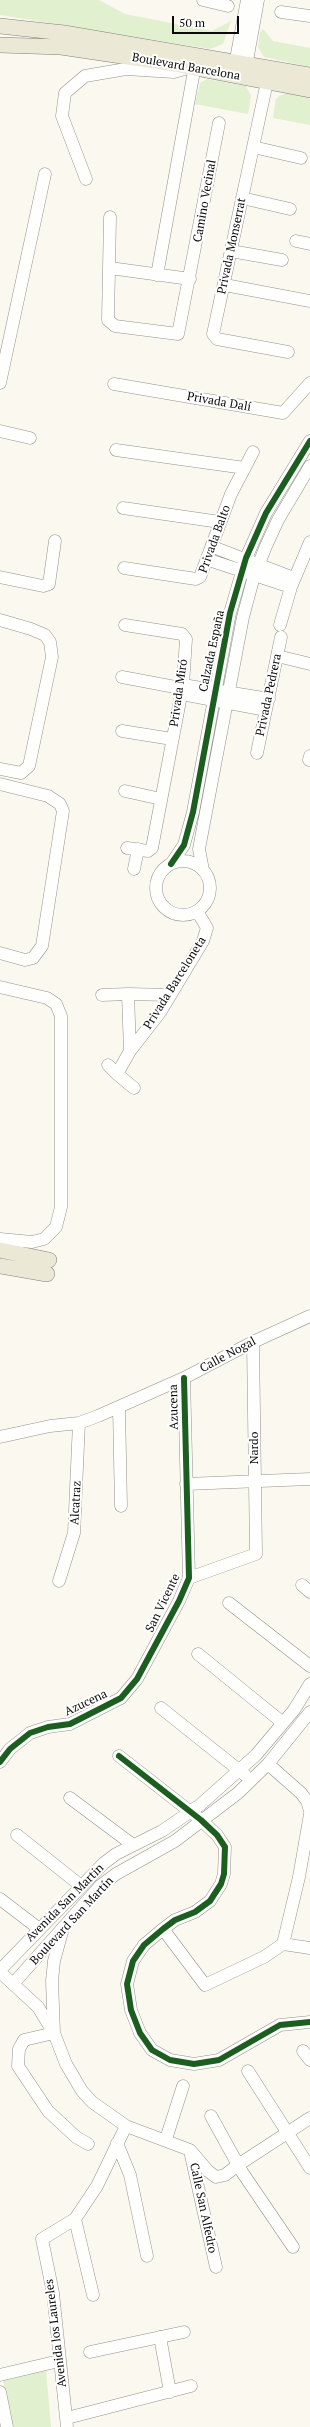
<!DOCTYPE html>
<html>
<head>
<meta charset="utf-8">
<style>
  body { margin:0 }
  #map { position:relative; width:310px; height:2427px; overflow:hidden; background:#faf8ef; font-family:"PT Serif",serif }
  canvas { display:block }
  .scale { position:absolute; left:172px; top:16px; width:67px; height:18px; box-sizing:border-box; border:2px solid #0b0b0b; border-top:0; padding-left:5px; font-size:12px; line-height:14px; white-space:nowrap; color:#0b0b0b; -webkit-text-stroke:3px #fff; paint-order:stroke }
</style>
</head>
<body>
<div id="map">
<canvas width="310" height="2427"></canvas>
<div class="scale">50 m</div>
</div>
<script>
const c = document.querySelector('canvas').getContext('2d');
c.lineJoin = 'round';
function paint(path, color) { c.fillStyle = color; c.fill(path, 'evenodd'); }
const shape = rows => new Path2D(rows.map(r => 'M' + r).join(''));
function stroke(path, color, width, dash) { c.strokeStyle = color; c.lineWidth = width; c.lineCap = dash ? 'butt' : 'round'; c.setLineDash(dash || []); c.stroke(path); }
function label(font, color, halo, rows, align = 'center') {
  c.font = font + ' "PT Serif",serif'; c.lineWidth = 4; c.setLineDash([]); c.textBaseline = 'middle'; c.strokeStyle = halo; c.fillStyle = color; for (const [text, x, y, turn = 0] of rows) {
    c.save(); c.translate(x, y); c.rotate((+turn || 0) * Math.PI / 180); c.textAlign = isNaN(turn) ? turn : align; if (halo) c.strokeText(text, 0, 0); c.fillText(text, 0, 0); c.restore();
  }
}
paint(shape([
  [0,0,99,0,125,14,212,31,231,21,223,44,210,49,0,15],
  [263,29,273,41,310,48,310,67,264,57,258,47,260,32],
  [207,79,246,86,251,96,248,114,195,104,200,83],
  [287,93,310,97,310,125,273,118,276,99,279,96],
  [46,2371,51,2427,13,2427,3,2381]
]), '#e1f0ce');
const minor = shape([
  [203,0,228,6],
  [281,12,310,16],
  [234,70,247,0],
  [245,72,258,0],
  [267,82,213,334,217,339,288,352],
  [253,147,301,158],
  [86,179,62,116,65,93,85,76,126,69,174,72,188,68],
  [242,198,290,209],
  [110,217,108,320,115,326,178,334,219,123],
  [296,241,310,244],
  [231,251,282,260],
  [110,268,190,279],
  [157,275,196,60],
  [225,285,310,301],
  [0,383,45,174],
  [114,384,283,413,310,383],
  [0,431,30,438],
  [116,450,245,468],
  [123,508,220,522],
  [213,547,294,578],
  [209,560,291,587],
  [124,568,196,579,200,577,231,494,253,452],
  [0,577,43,586,49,584,55,541],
  [0,620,31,629,45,635,50,642,52,657,29,766,21,773,0,769],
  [125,625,182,634,186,639,183,685,152,848,148,851,127,848],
  [280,625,291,587,310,542],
  [277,656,310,664],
  [122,677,175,687,183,685,269,699],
  [176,688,187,695,266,710],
  [122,731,172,739],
  [257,753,281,637],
  [309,760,310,756],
  [0,784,48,796,60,804,63,811,42,946,33,958,25,960,0,953],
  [125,791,161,799],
  '156 888a27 27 0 1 1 54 0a27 27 0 1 1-54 0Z',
  [171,864,184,845,193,812,230,613,246,558,266,513,310,441],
  [134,869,138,849],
  [203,870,199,849,243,617,254,576,266,546,278,520,310,466],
  [0,987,47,998,56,1004,61,1016,61,1207,56,1227,44,1239,32,1242,0,1239],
  [102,995,128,994],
  [130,1051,128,994,170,995],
  [108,1065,117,1074],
  [134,1088,117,1074,130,1051,161,1011,203,941,207,928,197,911],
  [119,1408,121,1506],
  [0,1437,50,1426,79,1423,98,1416,184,1378,253,1342,310,1316],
  [186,1484,310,1479],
  [189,1578,256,1554,253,1342],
  [59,1581,74,1533,79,1423],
  [302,1585,310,1592],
  [229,1603,310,1666],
  [198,1654,283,1723],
  [161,1708,245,1775],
  [119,1756,201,1820,217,1835,225,1847,224,1874,221,1884,210,1901,195,1912,175,1920,163,1929,144,1945,133,1961,127,1984,131,2010,140,2033,152,2050,170,2060,194,2064,219,2060,280,2025,310,2022],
  [0,1762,10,1749,30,1733,48,1727,70,1724,121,1698,137,1679,179,1601,189,1578,184,1378],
  [268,1764,301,1793,307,1801,310,1811],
  [70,1798,133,1845],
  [17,1835,80,1885],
  [0,1899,38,1928],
  [163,1929,205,1985,264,1957,283,1944],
  [62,1932,54,1961,52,1981,54,2033,24,2040,19,2049,18,2066,48,2111,76,2137,88,2144],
  [283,1944,299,1877,310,1814],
  [283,1944,310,1948],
  [0,1970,104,1863,116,1854,162,1831,200,1805,256,1755,294,1710,310,1684],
  [0,1972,38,2007,54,2033,66,2064,82,2091,92,2102,126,2126,190,2150,208,2171,216,2177,225,2175,238,2165,310,2118],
  [13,1984,100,1886,116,1874,175,1841,238,1793,268,1764,310,1712],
  [303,2051,310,2060],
  [248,2071,310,2168],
  [211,2116,242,2172,293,2247],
  [166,2139,183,2086],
  [117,2143,130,2175,147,2256],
  [190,2151,216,2267],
  [75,2219,93,2295],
  [160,2337,170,2392],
  [90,2352,184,2332],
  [0,2375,59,2361],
  [0,2392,7,2427],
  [67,2418,191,2386],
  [67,2427,53,2293,42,2239,75,2219,97,2186,126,2126]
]);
const major = shape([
  [0,26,64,33,310,75],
  [0,45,61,47,169,63,310,90],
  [0,1250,49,1260],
  [0,1266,47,1274]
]);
stroke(minor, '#93928e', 13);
stroke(major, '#807f7b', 16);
stroke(minor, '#fefefd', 12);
stroke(major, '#ece8d6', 15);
stroke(shape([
  [171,864,184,845,193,812,230,613,246,558,266,513,310,441],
  [119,1756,201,1820,217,1835,225,1847,224,1874,221,1884,210,1901,195,1912,175,1920,163,1929,144,1945,133,1961,127,1984,131,2010,140,2033,152,2050,170,2060,194,2064,219,2060,280,2025,310,2022],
  [0,1762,10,1749,30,1733,48,1727,70,1724,121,1698,137,1679,179,1601,189,1578,184,1378]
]), '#1b5e20', 6);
label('12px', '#0b0b0b', '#fff', [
  ["Boulevard Barcelona",186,67,10],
  ["Camino Vecinal",205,201,-80],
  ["Privada Monserrat",232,246,-78],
  ["Privada Dalí",219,402,10],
  ["Privada Balto",215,539,-70],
  ["Calzada España",212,651,-78],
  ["Privada Miró",179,693,-82],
  ["Privada Pedrera",269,695,-78],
  ["Privada Barceloneta",175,983,-58],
  ["Calle Nogal",228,1355,-28],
  ["Azucena",174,1407,-91],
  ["Nardo",255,1448,-90],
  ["Alcatraz",76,1503,-87],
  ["San Vicente",163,1603,-64],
  ["Azucena",86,1703,-25],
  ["Avenida San Martin",65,1903,-45],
  ["Boulevard San Martín",72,1921,-47],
  ["Calle San Alfedro",203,2208,78],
  ["Avenida los Laureles",56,2333,-97]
]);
</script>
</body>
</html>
